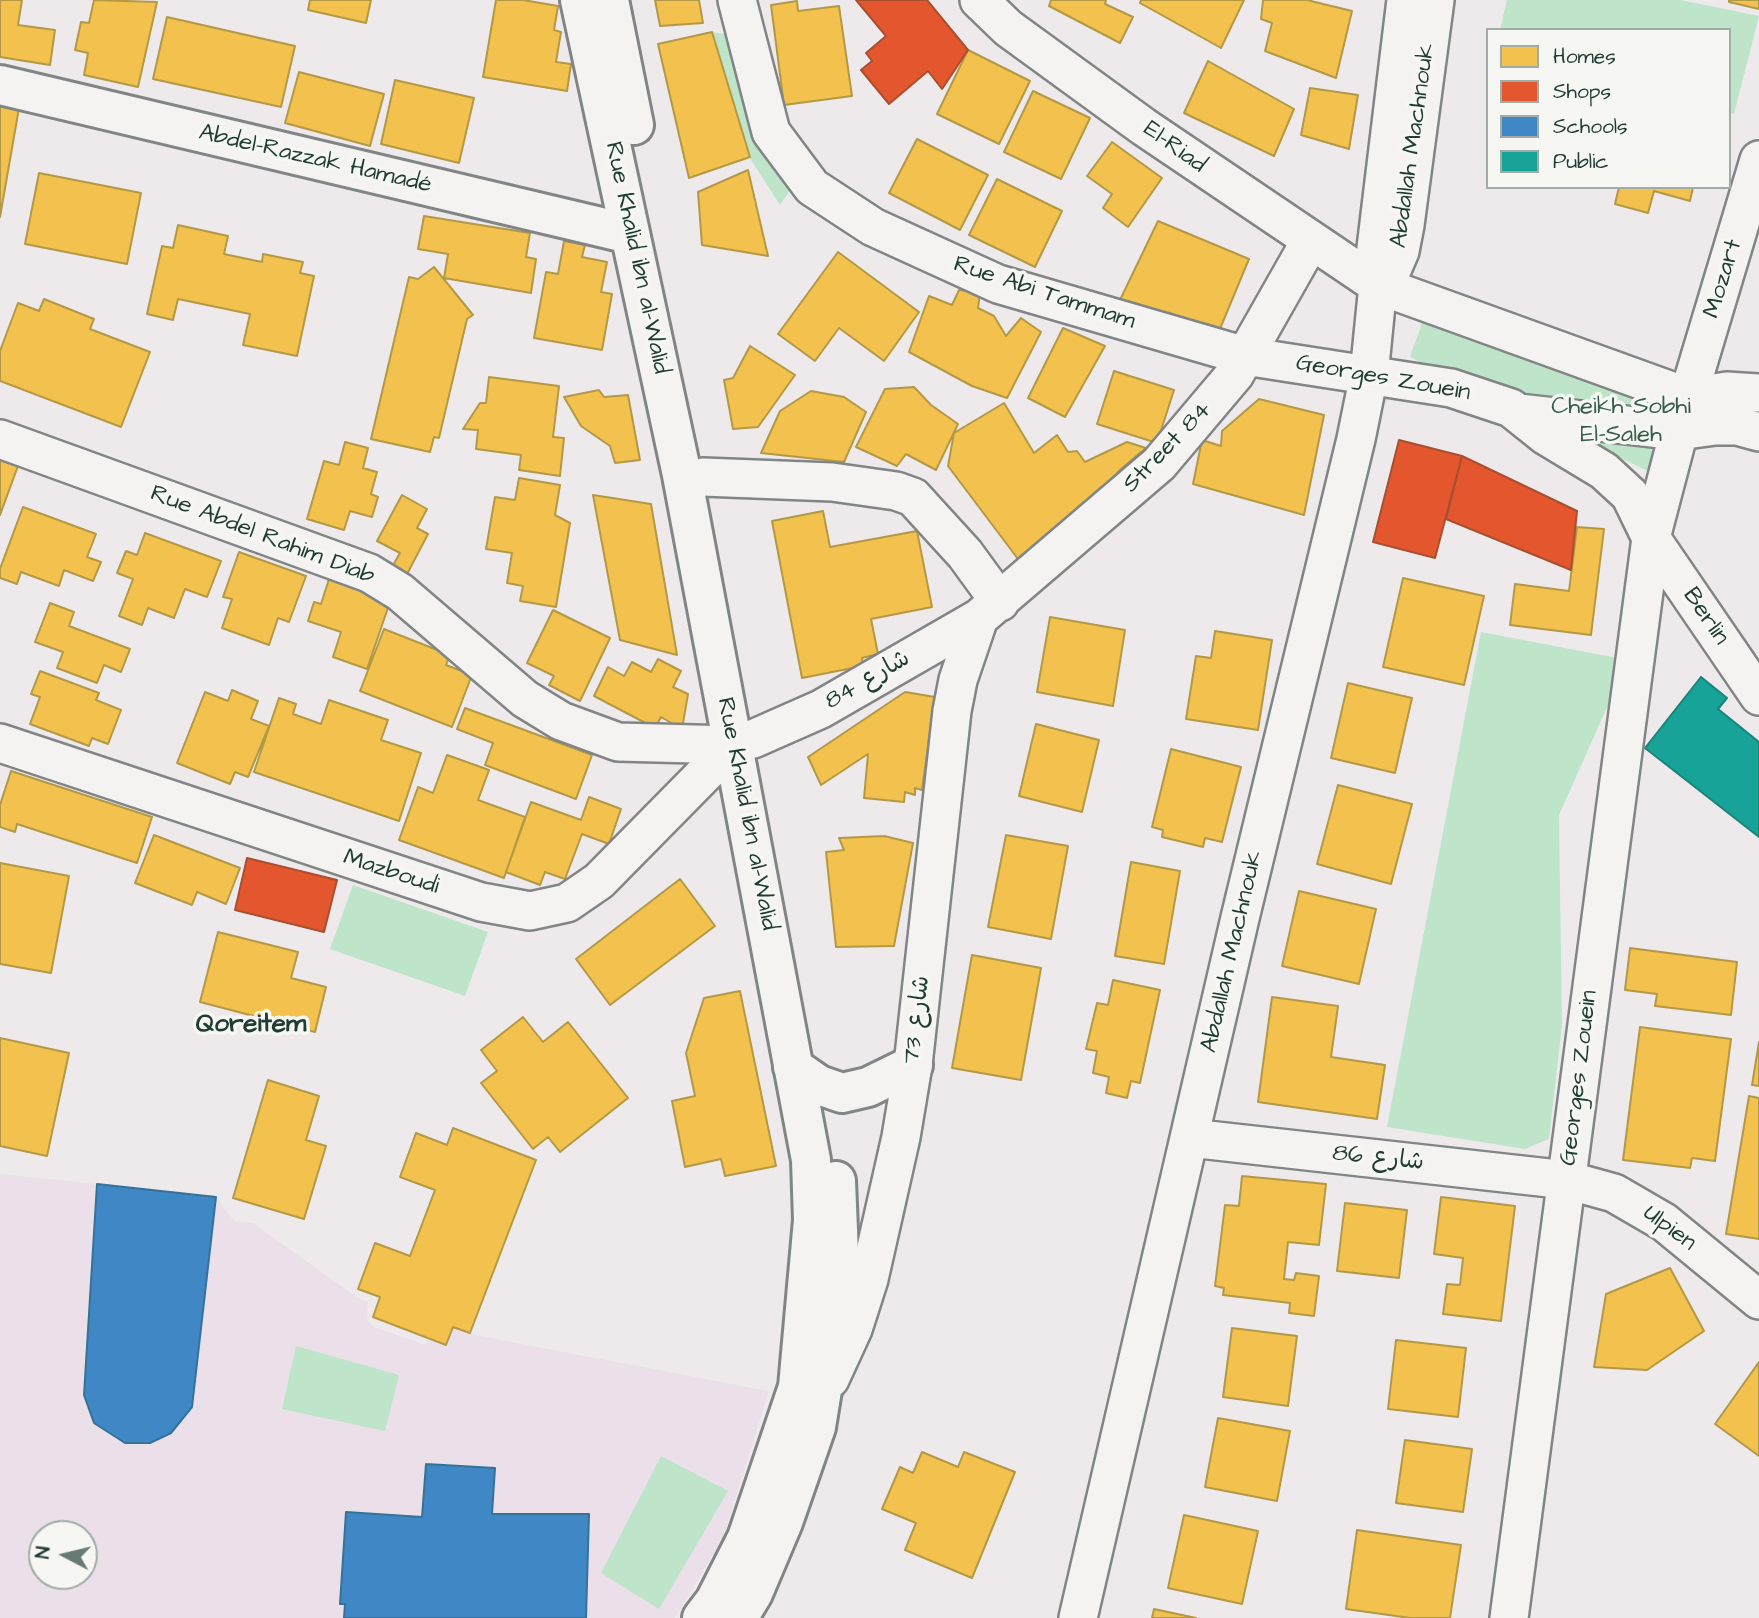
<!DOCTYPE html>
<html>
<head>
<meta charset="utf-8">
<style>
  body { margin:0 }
  #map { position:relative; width:1759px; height:1618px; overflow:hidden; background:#eeeaec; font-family:"Architects Daughter",sans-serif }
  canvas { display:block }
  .legend { position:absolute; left:1486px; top:28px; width:245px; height:161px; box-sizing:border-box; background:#f6f6f2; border:2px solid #a0aca6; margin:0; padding:9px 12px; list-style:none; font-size:21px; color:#1f3d34 }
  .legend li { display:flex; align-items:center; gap:14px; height:35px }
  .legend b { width:35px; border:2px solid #a0aca6 }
  .north { position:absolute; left:28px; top:1520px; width:70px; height:70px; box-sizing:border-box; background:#f6f6f2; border:2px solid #a0aca6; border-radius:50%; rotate:277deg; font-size:19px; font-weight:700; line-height:28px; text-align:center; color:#1f3d34 }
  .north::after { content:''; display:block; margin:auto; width:24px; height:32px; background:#677a74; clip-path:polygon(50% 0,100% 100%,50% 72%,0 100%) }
</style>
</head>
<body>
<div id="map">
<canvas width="1759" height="1618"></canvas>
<ul class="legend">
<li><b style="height:19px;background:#f2c14e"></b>Homes</li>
<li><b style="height:19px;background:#e4572e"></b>Shops</li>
<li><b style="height:19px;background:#3f88c5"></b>Schools</li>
<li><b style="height:19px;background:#17a398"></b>Public</li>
</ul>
<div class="north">N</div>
</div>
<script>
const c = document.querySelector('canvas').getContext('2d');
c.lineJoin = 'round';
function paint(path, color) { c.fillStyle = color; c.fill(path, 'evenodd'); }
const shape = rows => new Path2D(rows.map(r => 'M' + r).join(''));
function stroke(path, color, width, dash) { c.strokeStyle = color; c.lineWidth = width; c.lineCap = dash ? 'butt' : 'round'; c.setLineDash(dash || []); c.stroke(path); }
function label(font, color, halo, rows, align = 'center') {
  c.font = font + ' "Architects Daughter","Playpen Sans Arabic",sans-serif'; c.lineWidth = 7; c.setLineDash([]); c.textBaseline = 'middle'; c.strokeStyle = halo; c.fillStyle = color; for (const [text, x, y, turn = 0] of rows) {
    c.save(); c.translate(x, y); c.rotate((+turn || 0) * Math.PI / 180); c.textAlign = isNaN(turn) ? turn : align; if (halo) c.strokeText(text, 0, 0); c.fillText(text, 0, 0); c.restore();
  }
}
paint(shape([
  [0,1174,97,1184,85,1395,94,1423,119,1441,150,1443,171,1433,192,1407,216,1197,234,1221,253,1223,358,1298,368,1302,367,1320,374,1327,426,1345,428,1339,446,1346,453,1327,480,1336,769,1391,723,1538,675,1618,0,1618],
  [42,1534,84,1534,84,1576,42,1576]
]), '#ebe0e9');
paint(shape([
  [1507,0,1681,0,1759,16,1734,114,1729,112,1729,30,1500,30],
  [712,32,756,39,804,170,780,205,746,152],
  [1422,323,1659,400,1650,472,1410,357],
  [1481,632,1628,660,1559,815,1562,1025,1549,1139,1525,1149,1387,1127],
  [353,885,488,932,465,996,330,949],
  [296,1346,399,1375,385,1431,282,1409],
  [661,1456,728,1491,659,1609,601,1573]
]), '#bee4ca');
const homes = shape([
  [0,0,22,0,18,25,55,30,50,65,0,57,0,0],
  [94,0,157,2,138,87,84,75,88,53,75,50,81,22,89,23,94,0],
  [310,0,371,0,366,23,308,10,310,0],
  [496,0,523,0,558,6,554,30,561,32,556,62,571,64,567,91,483,77,496,0],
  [655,0,699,0,703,23,660,26,655,0],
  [1051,0,1106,0,1105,4,1133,17,1120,43,1049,6,1051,0],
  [1141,0,1244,0,1221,48,1140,3,1141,0],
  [1263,0,1307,0,1352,11,1336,78,1265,51,1272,23,1261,19,1263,0],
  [1729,0,1759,0,1759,9,1729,2,1729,0],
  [797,1,798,11,839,6,852,96,784,105,771,5,797,1],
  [167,17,295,46,281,107,153,79,167,17],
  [712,32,750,157,689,178,658,44,712,32],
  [968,50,1030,81,999,144,937,114,968,50],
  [1208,61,1294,109,1274,156,1184,113,1208,61],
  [299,72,384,94,370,146,285,123,299,72],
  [395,80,474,98,459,163,381,144,395,80],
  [1310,88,1358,95,1349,149,1301,135,1310,88],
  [1033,91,1090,118,1061,179,1004,152,1033,91],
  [0,104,19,108,0,217,0,104],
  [917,139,988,175,960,230,889,193,917,139],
  [1112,142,1162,178,1128,227,1103,208,1112,194,1087,176,1112,142],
  [748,170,768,256,702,245,698,192,748,170],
  [39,173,141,193,127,264,25,244,39,173],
  [997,179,1062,211,1035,267,969,235,997,179],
  [1619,187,1693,187,1690,201,1654,191,1648,213,1615,204,1619,187],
  [424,216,530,233,526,257,536,259,531,293,444,278,448,254,418,249,424,216],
  [1158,221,1249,259,1217,336,1120,300,1158,221],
  [178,225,228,236,224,254,262,262,263,254,303,262,300,273,314,276,297,356,243,345,250,314,178,299,173,320,147,314,162,246,173,248,178,225],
  [564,241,585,245,582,257,607,262,601,292,612,294,602,350,534,338,546,272,558,274,564,241],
  [838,252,919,312,884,361,839,328,815,361,778,334,838,252],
  [434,267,473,315,467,319,439,438,434,437,430,452,371,439,409,277,418,279,434,267],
  [959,290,980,292,978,308,994,316,1006,336,1021,318,1041,332,1007,398,972,386,909,352,929,296,952,305,959,290],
  [44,299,94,319,90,329,150,352,121,427,0,381,0,351,18,303,39,311,44,299],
  [1063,328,1105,346,1065,417,1028,398,1063,328],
  [750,346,795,375,758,427,733,429,724,380,733,378,750,346],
  [1114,371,1174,390,1157,443,1097,424,1114,371],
  [489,377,559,386,553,437,564,438,560,476,519,470,521,455,476,449,478,430,463,429,480,403,486,403,489,377],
  [914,387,931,405,958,424,936,470,906,454,897,466,856,447,885,389,914,387],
  [599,390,604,397,628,395,640,460,615,463,610,446,581,426,564,397,599,390],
  [811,391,844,397,866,412,844,462,761,453,780,411,811,391],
  [1259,399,1324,415,1304,515,1193,484,1202,440,1221,446,1222,431,1259,399],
  [1004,403,1034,453,1057,435,1068,452,1077,451,1085,462,1127,442,1146,448,1121,469,1079,517,1021,563,948,466,954,433,1004,403],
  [345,442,368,448,363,468,377,472,371,494,378,497,372,517,350,511,344,530,307,519,324,461,339,465,345,442],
  [0,459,18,466,0,515,0,459],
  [519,478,560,485,555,515,570,523,556,607,520,601,523,586,507,583,512,553,486,549,495,497,515,500,519,478],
  [402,495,427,509,417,528,428,534,406,576,391,569,400,553,377,541,402,495],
  [593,495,651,504,677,655,620,640,593,495],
  [23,507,96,534,87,557,101,562,93,581,64,570,59,586,21,572,17,584,0,578,0,569,23,507],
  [823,511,830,547,917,531,932,607,871,619,878,654,862,658,863,666,802,678,772,521,823,511],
  [1577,527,1604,529,1591,635,1510,625,1515,584,1569,591,1577,527],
  [145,533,221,561,207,597,185,589,174,618,148,608,142,625,119,616,133,579,117,573,126,551,137,555,145,533],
  [239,552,306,576,289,622,278,618,269,645,222,628,232,599,223,597,239,552],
  [330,576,392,596,367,669,333,657,341,632,308,621,314,602,321,604,330,576],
  [1403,578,1484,596,1464,685,1383,667,1403,578],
  [50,603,74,612,69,626,130,649,121,672,104,665,97,683,57,668,63,652,35,642,50,603],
  [553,610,610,638,580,701,549,685,554,676,527,663,553,610],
  [1050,617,1125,630,1113,706,1037,692,1050,617],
  [384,629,450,655,446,665,472,675,452,727,360,691,384,629],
  [1215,631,1272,640,1258,730,1186,719,1196,656,1211,658,1215,631],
  [658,659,681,671,673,687,688,694,682,729,661,717,655,728,594,696,608,667,624,676,632,662,651,672,658,659],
  [40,671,99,693,96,700,121,710,108,744,92,738,89,746,30,724,40,697,31,694,40,671],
  [1348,683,1412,698,1395,773,1331,758,1348,683],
  [232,690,258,701,251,719,269,726,248,777,235,772,230,784,177,763,205,692,228,701,232,690],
  [905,692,935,697,922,790,915,788,915,795,905,792,904,802,864,798,868,754,821,785,808,757,905,692],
  [279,698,296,704,293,714,321,724,329,700,388,720,381,740,421,753,399,821,254,772,279,698],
  [465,708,592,755,576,799,485,765,493,743,457,729,465,708],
  [1036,724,1099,740,1082,812,1019,796,1036,724],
  [1171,749,1241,767,1222,842,1205,838,1203,847,1162,837,1163,830,1152,827,1171,749],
  [447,755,489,770,478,800,525,817,504,878,399,840,418,787,433,793,447,755],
  [11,771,152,817,137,863,17,824,15,832,0,827,0,805,11,771],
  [1338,785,1412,804,1391,884,1317,864,1338,785],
  [589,797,621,809,609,844,582,834,565,879,545,872,540,885,506,872,531,802,581,820,589,797],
  [154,835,240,868,226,904,197,892,192,905,135,883,154,835],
  [1006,835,1068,846,1051,939,988,927,1006,835],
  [884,836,913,843,894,946,836,947,826,852,844,850,839,838,884,836],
  [1131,862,1180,871,1164,964,1115,956,1131,862],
  [0,863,69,876,51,973,0,964,0,863],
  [680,879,715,926,610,1005,576,959,680,879],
  [1299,891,1376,909,1359,984,1282,966,1299,891],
  [218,932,298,952,291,978,326,987,315,1032,200,1002,218,932],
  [1630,948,1737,962,1731,1015,1655,1006,1657,994,1625,990,1630,948],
  [972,955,1041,968,1021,1080,952,1068,972,955],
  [1113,980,1160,990,1140,1083,1131,1081,1127,1098,1106,1093,1109,1077,1093,1073,1097,1051,1086,1049,1097,1003,1108,1005,1113,980],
  [740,991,776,1166,725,1176,721,1159,685,1167,672,1101,695,1096,686,1053,704,998,740,991],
  [1272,997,1338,1006,1331,1057,1385,1065,1377,1119,1258,1102,1272,997],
  [523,1017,543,1042,568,1022,628,1098,560,1152,548,1137,533,1149,481,1083,497,1071,481,1050,523,1017],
  [1640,1027,1731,1039,1715,1161,1692,1158,1690,1168,1623,1160,1640,1027],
  [0,1038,69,1053,47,1156,0,1146,0,1038],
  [1759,1042,1759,1086,1752,1085,1759,1042],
  [268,1080,319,1096,306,1140,326,1146,304,1219,233,1198,268,1080],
  [1749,1096,1759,1098,1759,1239,1726,1234,1749,1096],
  [453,1128,536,1160,470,1333,453,1327,446,1345,373,1317,380,1297,358,1289,375,1243,410,1256,435,1190,400,1177,416,1133,447,1145,453,1128],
  [1242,1176,1326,1184,1319,1245,1288,1242,1284,1279,1294,1280,1296,1273,1319,1276,1314,1316,1289,1313,1290,1303,1223,1295,1224,1288,1215,1286,1225,1205,1239,1206,1242,1176],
  [1441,1197,1515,1206,1501,1321,1443,1314,1447,1284,1460,1285,1463,1258,1434,1254,1441,1197],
  [1345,1203,1407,1210,1399,1278,1337,1271,1345,1203],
  [1670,1268,1704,1331,1647,1370,1594,1367,1606,1294,1670,1268],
  [1232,1328,1297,1336,1288,1406,1223,1397,1232,1328],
  [1396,1340,1466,1348,1458,1417,1388,1409,1396,1340],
  [1759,1362,1759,1456,1715,1424,1759,1362],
  [1218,1418,1290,1431,1277,1501,1205,1487,1218,1418],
  [1405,1440,1472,1449,1463,1512,1396,1503,1405,1440],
  [922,1452,958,1467,964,1452,1015,1472,972,1578,905,1550,916,1523,882,1509,900,1467,913,1473,922,1452],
  [1184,1515,1258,1531,1242,1604,1168,1588,1184,1515],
  [1357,1530,1461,1545,1450,1618,1410,1618,1346,1609,1357,1530],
  [1154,1609,1196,1618,1152,1618,1154,1609]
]);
paint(homes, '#f2c14e');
stroke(homes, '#b39946', 2);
const shops = shape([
  [856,0,927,0,968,50,942,89,928,71,889,104,861,70,872,61,866,53,886,36,856,0],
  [1399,440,1462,456,1435,558,1373,542,1399,440],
  [1462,456,1577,511,1571,570,1446,519,1462,456],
  [247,858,337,880,324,932,235,910,247,858]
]);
paint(shops, '#e4572e');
stroke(shops, '#a94f30', 2);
const schools = shape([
  [97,1184,216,1197,192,1407,171,1433,150,1443,125,1443,94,1423,84,1395,97,1184],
  [426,1464,495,1468,492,1514,589,1514,586,1618,344,1618,345,1604,340,1604,346,1512,422,1517,426,1464]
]);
paint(schools, '#3f88c5');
stroke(schools, '#35729a', 2);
const public = shape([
  [1701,677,1727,698,1718,709,1759,742,1759,837,1645,748,1701,677]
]);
paint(public, '#17a398');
stroke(public, '#19847a', 2);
const street = shape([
  [737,0,771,132,812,187,873,227,998,284,1245,356,1451,388,1511,408,1546,436,1604,471,1630,495,1651,538,1759,696],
  [979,0,1008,28,1144,127,1378,285,1688,397,1727,391,1759,393],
  [1391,272,1400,251,1405,225,1435,0],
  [1519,413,1679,431,1715,426,1737,426,1759,432],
  [0,439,369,573,400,592,525,699,561,721,618,742,733,745],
  [703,477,832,482,896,491,913,497,965,554,1000,602],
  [753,739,821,709,979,618,1159,464,1235,374,1311,240],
  [0,743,481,902,530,911,567,903,599,881,733,745],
  [1190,1138,1567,1180,1614,1193,1664,1222,1759,1300],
  [830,1379,853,1329,869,1279,901,1137,913,1065,952,711,958,680,979,618],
  [1078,1618,1240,918,1356,439,1369,375,1378,285,1376,248,1406,0],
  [1509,1618,1651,538,1688,397,1759,160]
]);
const secondary = shape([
  [580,0,682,475,811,1160,813,1220,798,1387,747,1538,715,1601,702,1618],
  [609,0,634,125],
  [0,85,630,234],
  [793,1067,819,1085,842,1093,868,1087,913,1065],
  [738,1618,753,1593,783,1522,816,1427,840,1279,836,1181]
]);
stroke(street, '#828585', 42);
stroke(secondary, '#828585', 44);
stroke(street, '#f4f3f2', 37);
stroke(secondary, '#f4f3f2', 38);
label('24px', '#1f3d34', '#f6f6f2', [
  ["Abdallah Machnouk",1414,146,-82],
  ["El-Riad",1174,148,36],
  ["Abdel-Razzak Hamadé",315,160,13],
  ["Rue Khalid ibn al-Walid",636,258,78],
  ["Mozart",1724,279,-73],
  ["Rue Abi Tammam",1044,294,18],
  ["Georges Zouein",1383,379,10],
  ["Street 84",1168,448,-46],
  ["Rue Abdel Rahim Diab",262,536,21],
  ["Berlin",1705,617,56],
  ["شارع 84",868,681,-30],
  ["Rue Khalid ibn al-Walid",746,814,79],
  ["Mazboudi",391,873,18],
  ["Abdallah Machnouk",1233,952,-77],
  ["شارع 73",918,1020,-83],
  ["Georges Zouein",1580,1078,-83],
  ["شارع 86",1378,1159,6],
  ["Ulpien",1669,1229,37]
]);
label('24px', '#375e4d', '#f6f6f2', [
  ["Cheikh Sobhi",1621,408],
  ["El-Saleh",1621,436]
]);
label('bold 26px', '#1f3d34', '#f6f6f2', [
  ["Qoreitem",251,1026]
]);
</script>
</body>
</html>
